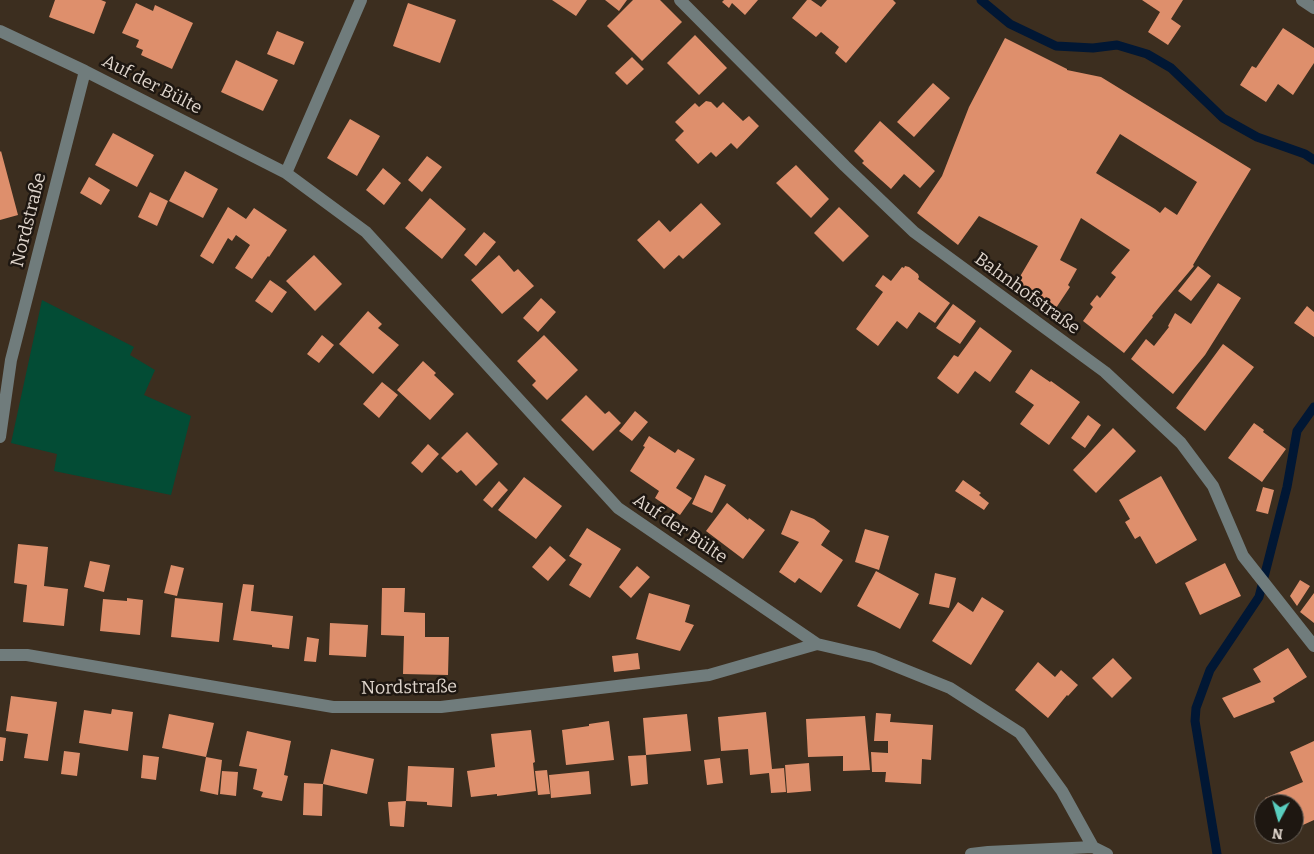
<!DOCTYPE html>
<html>
<head>
<meta charset="utf-8">
<style>
  body { margin:0 }
  #map { position:relative; width:1314px; height:854px; overflow:hidden; background:#3c2e1f; font-family:Bitter,serif }
  canvas { display:block }
  .north { position:absolute; left:1254px; top:794px; width:50px; height:50px; box-sizing:border-box; background:#1e1711; border:1px solid #6b635b; border-radius:50%; rotate:186deg; font-size:14px; font-weight:700; line-height:20px; text-align:center; color:#ded4cb }
  .north::after { content:''; display:block; margin:auto; width:18px; height:22px; background:#59cebf; clip-path:polygon(50% 0,100% 100%,50% 72%,0 100%) }
</style>
</head>
<body>
<div id="map">
<canvas width="1314" height="854"></canvas>
<div class="north">N</div>
</div>
<script>
const c = document.querySelector('canvas').getContext('2d');
c.lineJoin = 'round';
function paint(path, color) { c.fillStyle = color; c.fill(path, 'evenodd'); }
const shape = rows => new Path2D(rows.map(r => 'M' + r).join(''));
function stroke(path, color, width, dash) { c.strokeStyle = color; c.lineWidth = width; c.lineCap = dash ? 'butt' : 'round'; c.setLineDash(dash || []); c.stroke(path); }
function label(font, color, halo, rows, align = 'center') {
  c.font = font + ' Bitter,serif'; c.lineWidth = 5; c.setLineDash([]); c.textBaseline = 'middle'; c.strokeStyle = halo; c.fillStyle = color; for (const [text, x, y, turn = 0] of rows) {
    c.save(); c.translate(x, y); c.rotate((+turn || 0) * Math.PI / 180); c.textAlign = isNaN(turn) ? turn : align; if (halo) c.strokeText(text, 0, 0); c.fillText(text, 0, 0); c.restore();
  }
}
paint(shape([
  [42,300,134,347,130,355,155,370,144,395,191,416,171,495,54,471,57,454,11,443]
]), '#034c35');
stroke(shape([
  [981,0,1010,24,1056,46,1093,48,1117,45,1147,54,1171,68,1223,118,1257,137,1305,154,1314,160],
  [1217,854,1195,721,1196,708,1210,670,1259,597,1287,487,1297,431,1314,407]
]), '#011734', 9);
paint(shape([
  [55,0,101,0,106,2,94,34,49,17],
  [552,0,587,0,576,16],
  [605,0,627,0,619,11],
  [633,0,660,0,682,22,642,61,607,26],
  [724,0,758,0,745,15,732,3,729,8,722,2],
  [807,0,811,0,821,7,827,0,893,0,896,3,846,63,835,53,839,47,821,32,816,37,792,18],
  [1142,0,1183,0,1171,19,1181,26,1168,45,1148,32,1160,12],
  [136,3,153,11,155,5,193,23,172,69,141,55,143,50,136,47,139,40,122,33],
  [408,3,456,20,440,63,393,46],
  [1283,28,1314,48,1314,63,1293,95,1278,84,1266,102,1240,85,1252,66,1256,68],
  [277,31,304,42,294,65,267,54],
  [695,35,727,68,699,95,667,63],
  [1005,38,1067,69,1067,70,1101,77,1251,169,1193,265,1194,266,1161,305,1152,316,1153,317,1124,353,1083,321,1093,307,1090,304,1097,295,1100,298,1116,277,1111,273,1130,250,1081,218,1060,260,1077,269,1068,285,1070,287,1054,311,1015,285,1038,246,979,216,958,245,917,213,942,176,969,107],
  [1120,134,1197,182,1177,215,1165,207,1160,213,1155,209,1096,173],
  [632,57,644,69,627,85,615,73],
  [236,60,278,80,263,111,221,92],
  [933,83,950,98,914,137,897,122],
  [706,101,711,102,717,108,723,102,743,121,749,116,759,126,737,149,731,143,716,157,711,152,698,164,675,140,684,131,675,122,695,103,699,107],
  [350,119,380,136,357,176,327,158],
  [880,121,935,171,920,188,904,174,891,189,862,163,864,161,854,151],
  [113,133,154,155,137,187,95,165],
  [1,151,18,215,0,220,0,152],
  [427,156,442,167,422,192,408,180],
  [796,165,829,199,811,218,776,183],
  [383,168,401,183,384,205,366,190],
  [185,171,218,189,203,218,169,201],
  [89,177,110,190,101,205,80,193],
  [150,192,168,201,157,226,138,217],
  [430,198,466,229,442,259,405,228],
  [701,203,721,224,683,259,679,255,664,269,637,240,659,220,670,232],
  [228,207,246,219,254,208,287,230,269,257,268,256,252,279,235,268,250,245,236,235,232,241,228,238,213,264,200,256],
  [839,207,869,236,843,262,814,233],
  [484,232,496,242,476,266,464,255],
  [314,255,342,284,315,311,286,281],
  [499,255,514,272,518,269,534,286,502,314,471,280],
  [905,266,909,267,918,274,919,277,918,279,950,303,935,323,919,312,907,329,897,321,878,346,856,329,883,292,875,286,883,275,891,281,902,267,904,268],
  [1198,266,1211,276,1191,301,1178,291],
  [270,280,287,292,272,313,255,301],
  [1218,283,1241,298,1205,355,1173,394,1131,359,1146,339,1154,346,1169,327,1168,326,1175,313,1191,324],
  [541,298,556,312,538,332,523,318],
  [953,304,976,321,960,344,936,328],
  [1307,306,1314,312,1314,337,1294,323],
  [368,311,382,324,378,328,399,345,373,374,339,344],
  [980,327,1012,351,990,382,975,371,958,394,937,378,954,355,958,357],
  [322,335,334,345,319,363,307,354],
  [544,335,578,370,547,400,532,385,536,381,517,361],
  [1223,344,1254,367,1205,431,1176,408],
  [423,361,436,373,434,375,454,394,430,420,397,390],
  [1031,369,1050,382,1051,381,1080,402,1049,445,1020,424,1034,405,1015,392],
  [382,382,398,395,379,418,363,404],
  [586,395,605,414,609,411,621,423,593,451,561,420],
  [635,411,648,422,632,441,619,431],
  [1088,415,1101,425,1085,448,1071,438],
  [1254,423,1264,430,1263,432,1286,449,1262,482,1228,458],
  [1113,428,1136,451,1096,493,1073,470],
  [467,432,498,464,476,486,461,470,457,473,441,458],
  [649,436,675,453,678,449,695,459,676,488,692,498,680,515,655,498,659,491,630,471,645,447,643,446],
  [428,444,439,454,422,473,411,463],
  [705,475,726,485,712,513,692,504],
  [1161,476,1197,540,1156,564,1140,536,1135,539,1125,522,1130,519,1119,500],
  [524,477,562,506,536,539,498,510],
  [963,480,981,493,979,495,989,503,984,510,955,491],
  [499,481,508,490,492,508,483,500],
  [1263,487,1274,490,1268,514,1256,511],
  [727,503,748,520,749,518,765,530,743,559,706,531],
  [791,510,814,519,830,531,821,545,843,560,821,593,799,578,795,583,779,572,799,542,781,534],
  [587,528,621,549,590,598,569,585,582,564,569,556],
  [865,529,889,536,879,570,855,562],
  [18,544,48,547,44,586,68,589,64,626,23,622,27,585,14,583],
  [550,546,566,560,548,581,532,567],
  [90,561,110,565,104,592,84,587],
  [1225,563,1241,596,1200,615,1185,583],
  [171,565,184,568,177,596,164,593],
  [637,566,650,577,631,598,619,587],
  [876,571,919,594,900,629,857,606],
  [935,573,956,578,949,608,929,604],
  [1300,580,1310,586,1297,606,1290,596],
  [243,584,254,585,251,611,293,616,289,649,272,647,272,645,233,640],
  [382,588,405,588,404,612,425,613,425,637,449,637,448,675,403,674,404,636,381,635],
  [649,593,690,605,685,622,694,625,680,651,636,639],
  [1314,593,1314,623,1300,612],
  [982,597,1004,611,971,665,932,641,958,602,973,612],
  [127,598,143,600,140,635,100,631,103,599,127,601],
  [175,598,223,603,219,642,171,637],
  [330,623,368,625,366,657,329,655],
  [307,637,319,639,316,662,304,661],
  [1288,648,1307,677,1273,698,1275,702,1234,718,1222,698,1261,682,1253,669],
  [638,653,640,669,614,672,612,656],
  [1113,658,1132,678,1112,698,1092,678],
  [1038,662,1055,677,1061,670,1078,685,1068,696,1067,695,1048,718,1015,690],
  [11,696,57,702,48,761,24,758,28,734,6,731],
  [112,709,133,712,128,751,79,743,84,710,111,714],
  [766,712,772,769,784,768,786,792,771,793,769,773,750,775,748,749,721,751,718,717],
  [876,713,891,714,890,722,933,725,931,760,922,759,921,784,885,782,886,772,872,772,871,752,888,753,888,741,874,741],
  [169,714,214,723,206,757,162,748],
  [687,714,691,751,646,755,643,718],
  [865,716,870,770,843,771,843,756,808,757,806,719],
  [609,721,614,760,566,765,562,730,589,726,589,724],
  [531,730,535,762,533,763,536,791,497,796,497,794,471,797,467,771,495,767,491,734],
  [247,731,291,741,284,775,288,776,282,801,261,797,263,792,253,789,257,769,239,766],
  [0,737,6,738,3,761,0,761],
  [1314,741,1314,820,1294,829,1294,804,1268,804,1265,798,1303,782,1290,752],
  [331,749,374,759,367,794,323,784,322,816,303,815,304,783,323,784],
  [64,751,80,753,77,776,61,774],
  [143,755,159,757,156,780,141,778],
  [646,755,648,784,631,786,628,756],
  [206,757,222,760,218,795,200,791],
  [720,758,723,783,707,785,704,760],
  [809,763,811,791,787,793,785,765],
  [408,766,454,768,452,807,427,805,427,802,406,801,404,827,390,826,388,802,406,801],
  [547,770,550,794,538,795,535,771],
  [222,771,238,772,236,796,220,794],
  [589,771,591,794,551,798,549,775]
]), '#de8f6c');
stroke(shape([
  [680,0,845,166,914,232,1105,372,1181,443,1213,486,1243,556,1314,646],
  [1302,0,1314,8],
  [0,31,85,71,286,173,366,232,618,508,817,644,873,657,950,688,1020,733,1062,791,1093,847],
  [286,173,361,0],
  [0,437,11,360,85,71],
  [0,655,27,655,333,707,441,707,709,675,817,644],
  [971,854,988,852,1093,847,1107,854]
]), '#707c7c', 12);
label('18px', '#ded4cb', '#1e1711', [
  ["Auf der Bülte",152,85,27],
  ["Nordstraße",29,220,-76],
  ["Bahnhofstraße",1027,294,36],
  ["Auf der Bülte",680,529,34],
  ["Nordstraße",409,688,-1]
]);
</script>
</body>
</html>
